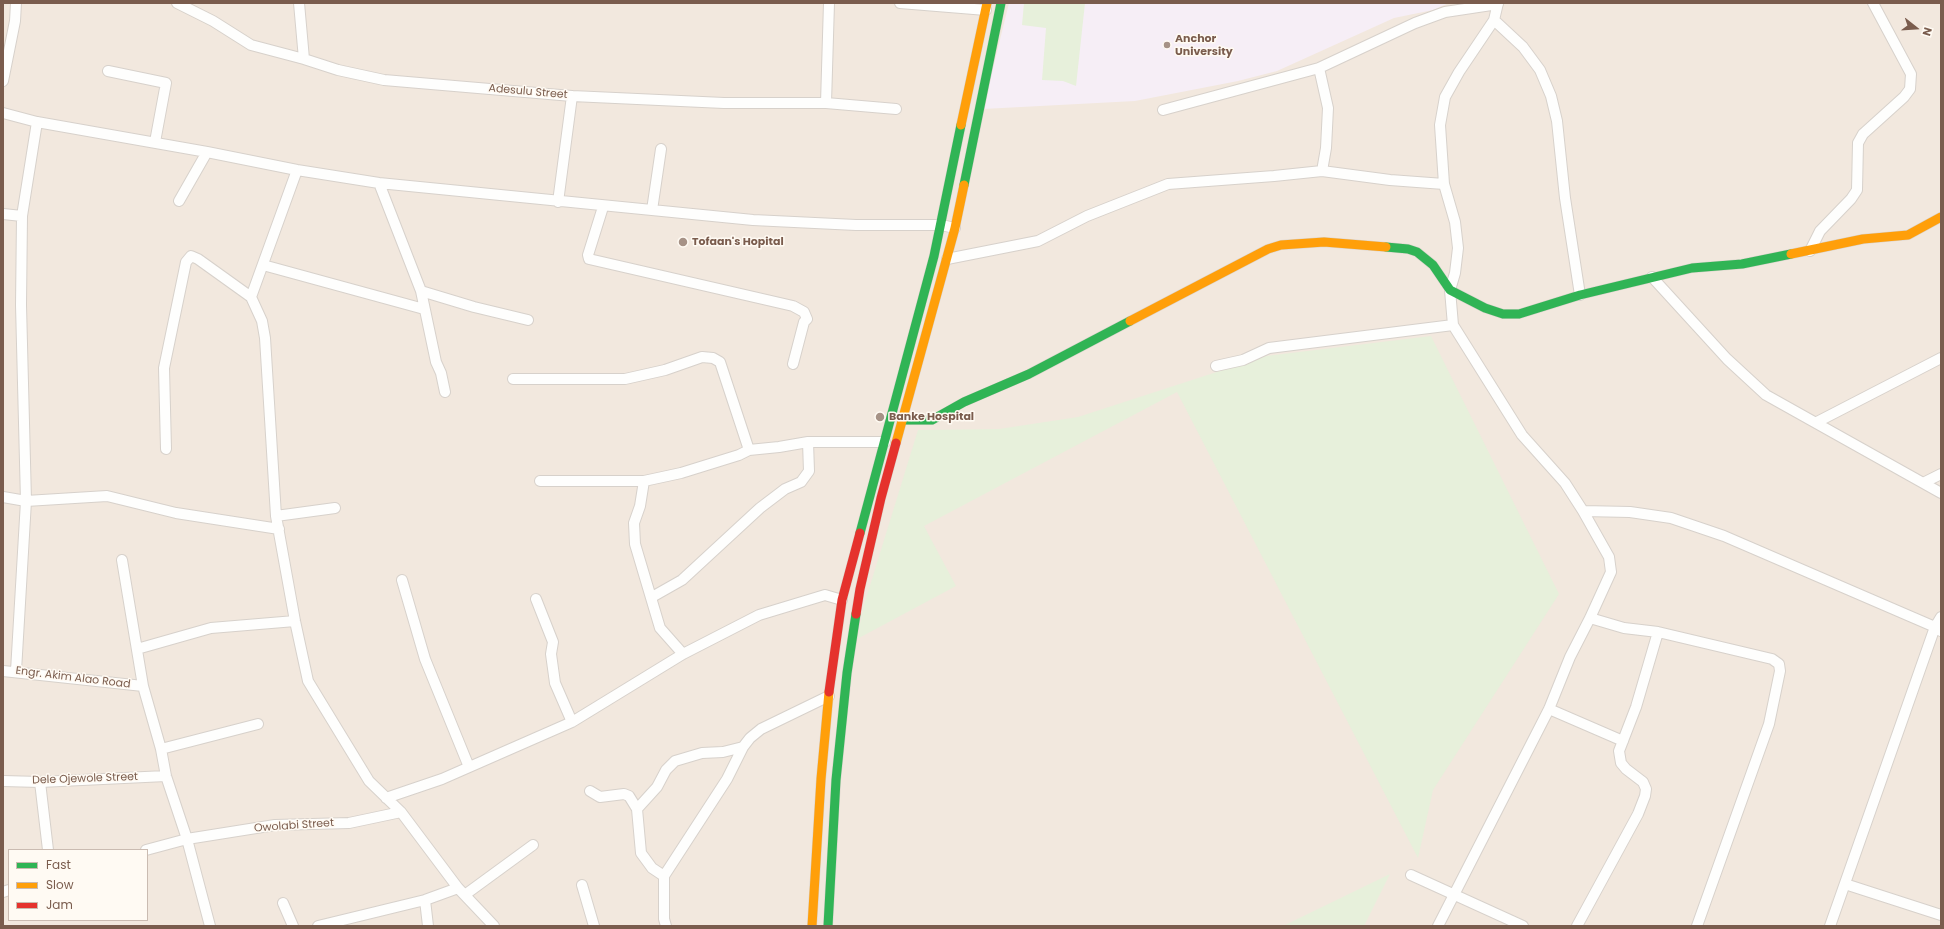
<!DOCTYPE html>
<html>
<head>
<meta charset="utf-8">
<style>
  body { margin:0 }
  #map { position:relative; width:1944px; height:929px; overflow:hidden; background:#f9f5f0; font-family:Poppins,sans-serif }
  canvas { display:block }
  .frame { position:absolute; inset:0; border:4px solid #7a5c4d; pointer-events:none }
  .legend { position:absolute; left:8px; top:849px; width:140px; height:72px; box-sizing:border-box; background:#fffaf3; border:1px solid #cabbb1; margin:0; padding:5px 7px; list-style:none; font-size:12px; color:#7a5c4d }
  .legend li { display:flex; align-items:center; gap:8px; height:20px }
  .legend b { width:20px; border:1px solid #cabbb1 }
  .north { position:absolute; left:1896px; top:8px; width:40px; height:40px; -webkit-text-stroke:3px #fffaf3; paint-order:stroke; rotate:107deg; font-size:11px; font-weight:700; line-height:16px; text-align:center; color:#7a5c4d }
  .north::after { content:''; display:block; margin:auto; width:14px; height:18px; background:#7a5c4d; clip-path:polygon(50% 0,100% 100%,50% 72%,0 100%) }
</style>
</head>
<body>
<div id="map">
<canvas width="1944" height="929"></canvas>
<div class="frame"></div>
<ul class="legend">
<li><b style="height:5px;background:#30b455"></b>Fast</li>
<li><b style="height:5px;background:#ff9f0a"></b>Slow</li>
<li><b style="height:5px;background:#e5322d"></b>Jam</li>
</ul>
<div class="north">N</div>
</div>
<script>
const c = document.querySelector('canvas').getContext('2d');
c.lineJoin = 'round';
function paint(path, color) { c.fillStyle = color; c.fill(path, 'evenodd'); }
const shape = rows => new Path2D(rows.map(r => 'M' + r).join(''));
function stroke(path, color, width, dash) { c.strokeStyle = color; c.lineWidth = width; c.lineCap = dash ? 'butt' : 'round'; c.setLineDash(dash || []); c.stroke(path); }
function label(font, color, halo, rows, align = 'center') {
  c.font = font + ' Poppins,sans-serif'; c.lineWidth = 3; c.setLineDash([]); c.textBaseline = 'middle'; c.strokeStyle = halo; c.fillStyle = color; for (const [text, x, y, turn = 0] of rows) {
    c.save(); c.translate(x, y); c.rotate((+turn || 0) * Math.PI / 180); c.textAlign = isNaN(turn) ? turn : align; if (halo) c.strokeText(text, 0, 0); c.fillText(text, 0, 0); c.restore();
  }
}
paint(shape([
  [3,3,1941,3,1941,926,3,926],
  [9,850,147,850,147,920,9,920]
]), '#f2e8de');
paint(shape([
  [1009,3,1449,3,1433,10,1394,18,1277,71,1238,81,1135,101,983,109]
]), '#f6eef6');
paint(shape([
  [1024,3,1085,3,1076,86,1063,81,1042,80,1046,28,1022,25],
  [1431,336,1559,594,1433,790,1418,858,1177,392,924,526,956,586,857,639,864,605,918,430,999,429,1078,417,1266,356],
  [1390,874,1364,926,1283,926]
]), '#e7f0db');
const street = shape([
  [177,3,213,21,251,45,304,59,338,70,384,80,572,96,724,103,826,103,896,109],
  [299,3,304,59],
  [900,3,986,10],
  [1494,20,1523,47,1540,70,1551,96,1557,121,1565,198,1580,295],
  [1319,68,1328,108,1326,148,1322,171],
  [108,71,166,83,155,142],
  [3,81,15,21,16,3],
  [826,103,829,3],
  [1163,110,1319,68,1415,23,1445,12,1498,4],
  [3,113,37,122,207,152,297,170,379,183,753,220,856,225,941,225,955,228],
  [379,183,421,291,436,362,441,373,445,392],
  [179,201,207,152],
  [558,202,572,96],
  [603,207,588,255,589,259,793,306,804,312,807,319,804,322,793,364],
  [652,210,661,149],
  [3,214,22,216],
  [1810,251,1820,231,1851,199,1857,190,1858,143,1863,134,1904,97,1910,89,1911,74,1873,3],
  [947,259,1038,241,1087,216,1168,184,1274,176,1322,171,1390,180,1444,184],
  [263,265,424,309],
  [1652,277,1727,359,1766,395,1941,493],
  [421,291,474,307,528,320],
  [251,297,297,170],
  [1216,366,1243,360,1269,348,1453,325],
  [513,379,625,379,665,370,702,357,713,358,720,362,749,450],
  [1817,422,1941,358],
  [166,449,164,368,186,262,191,256,198,259,251,297,262,321,265,338,276,516,295,621,308,681,369,781,401,812,458,888,494,926],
  [540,481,644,481,681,473,739,455,749,450,779,447,808,442,885,442],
  [644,481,640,506,634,523,635,544,660,628,683,654],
  [1925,482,1941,474],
  [3,497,26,501,107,496,176,513,279,529],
  [1583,511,1630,512,1671,518,1724,536,1935,627,1941,631],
  [276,516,335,508],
  [122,560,143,686,161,749,166,776,187,839,210,926],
  [402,580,425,659,469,767],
  [652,597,682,580,760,508,785,489,801,482,809,471,808,442],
  [536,599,553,642,551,654,555,683,572,722],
  [1590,618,1624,628,1658,632,1772,659,1779,664,1780,671,1769,724,1697,926],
  [137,649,211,628,295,621],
  [3,671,143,686],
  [16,671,26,501,21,305,22,216,37,122],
  [1549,709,1623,741],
  [161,749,258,724],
  [3,781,40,782,166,776],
  [40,782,48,850],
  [590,791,600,797,624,794,629,796,637,809],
  [386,798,442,779,572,722,683,654,759,615,825,595,842,600],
  [146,850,187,839,275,825,349,823,401,812],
  [1411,875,1523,926],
  [664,876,652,868,641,853,637,809,657,787,666,770,675,761,702,753,723,752,743,747],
  [1845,884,1941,915],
  [582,885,594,926],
  [3,892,9,890],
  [466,894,533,845],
  [425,900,428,926],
  [283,903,293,926],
  [318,926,425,900,458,888],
  [666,926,664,919,664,876,727,779,743,747,750,738,761,729,829,696],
  [1438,926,1549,709,1570,657,1590,618,1611,572,1609,557,1583,511,1565,483,1522,435,1453,325,1450,290,1455,273,1458,248,1455,222,1444,184,1440,125,1445,97,1459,72,1494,20,1498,3],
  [1577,926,1638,814,1645,796,1646,789,1643,782,1626,769,1621,763,1619,751,1636,707,1658,632],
  [1830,926,1935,627,1941,617]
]);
const fast = shape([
  [964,185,1001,3],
  [1386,247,1408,249,1417,252,1433,265,1450,290,1485,308,1503,314,1519,314,1580,295,1692,268,1742,264,1791,254],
  [903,420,932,420,964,402,1029,374,1130,321],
  [860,533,934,256,961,125],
  [828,926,836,780,847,673,856,614]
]);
const slow = shape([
  [961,125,987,3],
  [1791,254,1863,239,1908,235,1941,217],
  [1130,321,1268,249,1281,245,1324,242,1386,247],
  [896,443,955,228,964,185],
  [812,926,821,779,829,692]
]);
const jam = shape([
  [856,614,860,589,881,498,896,443],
  [829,692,842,600,860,533]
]);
stroke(street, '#d7d1cb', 12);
stroke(fast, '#d9d2cb', 10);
stroke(slow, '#d9d2cb', 10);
stroke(jam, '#d9d2cb', 10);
stroke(street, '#fefefd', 10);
stroke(fast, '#30b455', 9);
stroke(slow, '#ff9f0a', 9);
stroke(jam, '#e5322d', 9);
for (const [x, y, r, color] of [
  [1167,45,4,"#a69286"],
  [683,242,5,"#a69286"],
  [880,417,5,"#a69286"]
]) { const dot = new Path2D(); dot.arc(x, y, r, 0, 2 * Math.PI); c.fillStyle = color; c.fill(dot); stroke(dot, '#fffaf3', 1.5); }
label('bold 11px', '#7a5c4d', '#fffaf3', [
  ["Anchor",1175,39],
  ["University",1175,52],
  ["Tofaan's Hopital",692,242],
  ["Banke Hospital",889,417]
], 'left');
label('11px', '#7a5c4d', '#fffaf3', [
  ["Adesulu Street",528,92,5],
  ["Engr. Akim Alao Road",73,678,7],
  ["Dele Ojewole Street",85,779,-2],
  ["Owolabi Street",294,826,-4]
]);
</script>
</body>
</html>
